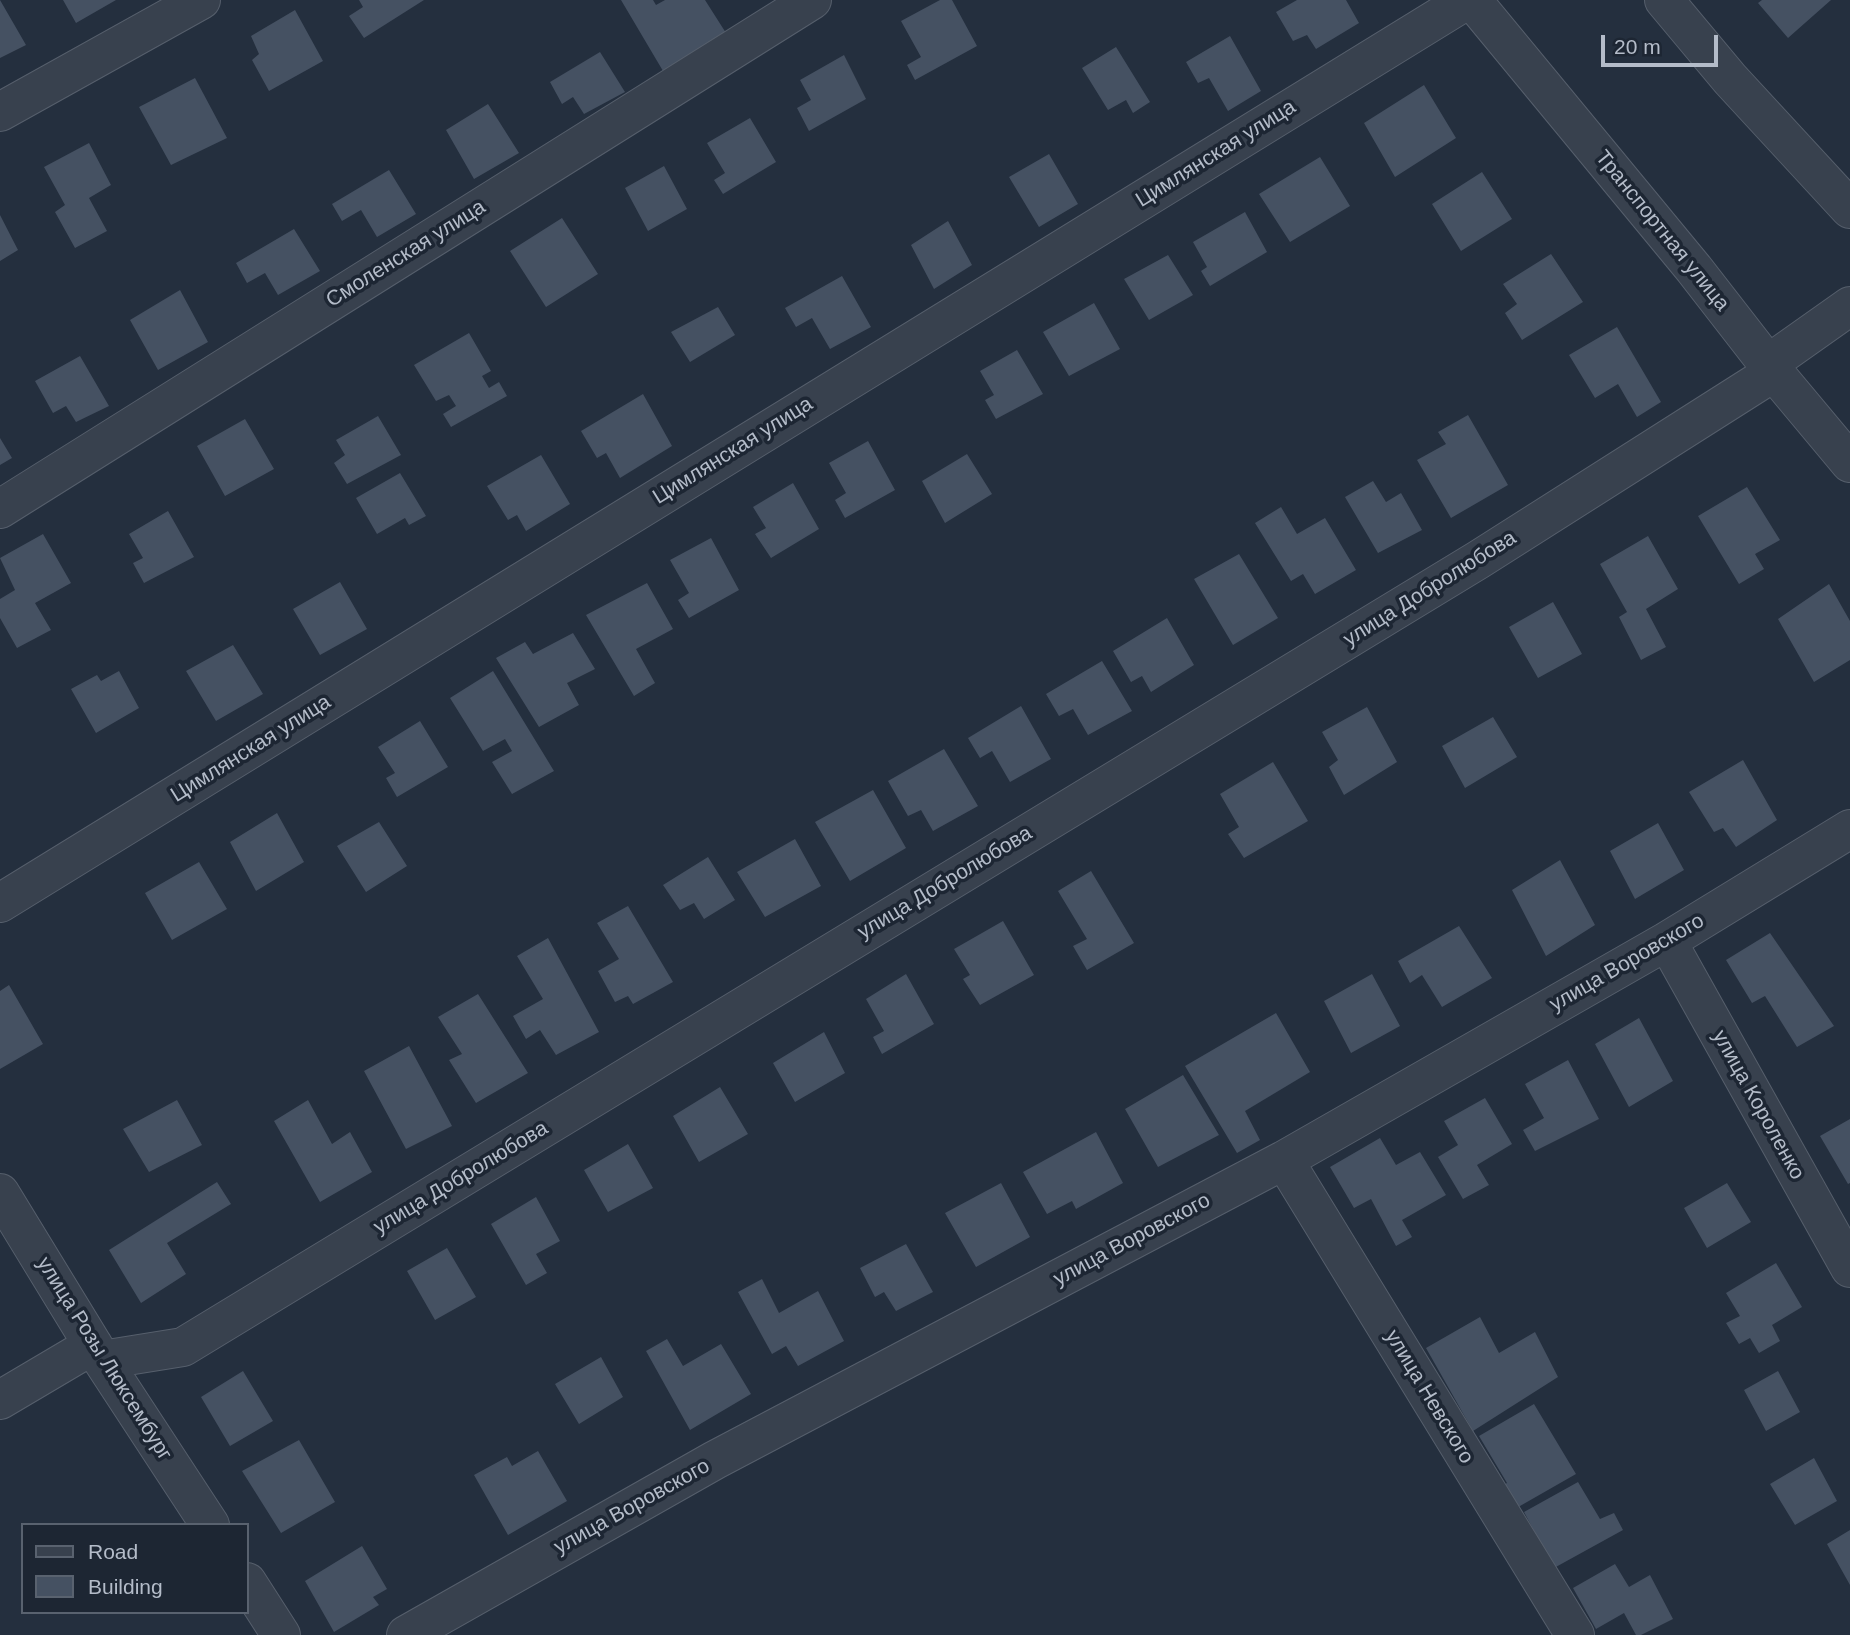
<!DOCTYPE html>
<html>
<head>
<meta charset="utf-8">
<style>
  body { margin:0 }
  #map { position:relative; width:1850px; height:1635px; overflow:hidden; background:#242f3e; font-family:Helvetica,sans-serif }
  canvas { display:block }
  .legend { position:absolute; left:21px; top:1523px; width:228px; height:91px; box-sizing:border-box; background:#1d2633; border:2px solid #59626f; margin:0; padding:9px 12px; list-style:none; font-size:21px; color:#b4bcc9 }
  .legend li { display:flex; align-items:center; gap:14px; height:35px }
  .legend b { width:35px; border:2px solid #59626f }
  .scale { position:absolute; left:1601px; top:35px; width:117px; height:32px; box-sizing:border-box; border:4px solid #b4bcc9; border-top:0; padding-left:9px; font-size:21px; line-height:24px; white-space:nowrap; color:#b4bcc9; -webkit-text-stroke:5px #1d2633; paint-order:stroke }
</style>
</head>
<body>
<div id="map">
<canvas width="1850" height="1635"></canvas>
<ul class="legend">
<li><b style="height:9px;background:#38414e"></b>Road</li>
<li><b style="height:19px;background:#455162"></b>Building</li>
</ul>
<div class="scale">20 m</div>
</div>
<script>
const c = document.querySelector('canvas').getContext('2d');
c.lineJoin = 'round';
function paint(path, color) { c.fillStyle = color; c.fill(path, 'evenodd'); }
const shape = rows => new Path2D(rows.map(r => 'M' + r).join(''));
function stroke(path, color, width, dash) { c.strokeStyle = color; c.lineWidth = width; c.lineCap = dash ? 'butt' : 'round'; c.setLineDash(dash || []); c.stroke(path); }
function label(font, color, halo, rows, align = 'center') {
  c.font = font + ' Helvetica,sans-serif'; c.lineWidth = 7; c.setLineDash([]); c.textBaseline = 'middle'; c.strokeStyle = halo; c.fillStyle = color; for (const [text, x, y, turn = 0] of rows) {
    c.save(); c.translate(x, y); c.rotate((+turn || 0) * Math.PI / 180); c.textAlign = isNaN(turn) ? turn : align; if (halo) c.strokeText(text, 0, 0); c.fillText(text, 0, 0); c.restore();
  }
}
paint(shape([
  [0,0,26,45,0,58],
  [63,0,116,0,76,23],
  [359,0,424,0,364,38,349,16,363,7],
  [621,0,653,0,656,5,665,0,705,0,726,33,663,71],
  [940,0,952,0,977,46,915,80,907,65,921,57,901,21],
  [1297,0,1346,0,1359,23,1316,49,1307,35,1293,41,1276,12],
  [1762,0,1831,0,1788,38,1758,3],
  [295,10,323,61,269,91,252,60,259,54,251,36],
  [1230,36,1261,91,1228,111,1209,78,1198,83,1186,62],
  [1116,47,1150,102,1133,113,1126,100,1108,110,1082,68],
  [600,52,625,92,584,114,573,97,562,104,550,82],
  [844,55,866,99,809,131,797,108,811,100,800,80],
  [195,78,227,138,171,165,139,107],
  [1424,85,1456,138,1395,177,1364,123],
  [488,104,519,153,474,179,446,130],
  [750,118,776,162,723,194,714,180,725,173,707,143],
  [89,143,111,185,89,198,107,231,75,248,55,212,65,205,44,167],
  [1049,154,1078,204,1039,227,1009,177],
  [1320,157,1350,206,1290,242,1259,194],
  [664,166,687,209,648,231,625,188],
  [389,170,416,214,377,237,361,210,342,221,332,204],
  [1482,172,1512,219,1461,251,1432,204],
  [1245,212,1267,252,1210,286,1201,271,1207,267,1193,242],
  [0,215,18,250,0,261],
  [562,218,598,274,546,307,510,251],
  [948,221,972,265,934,289,911,245],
  [294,229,320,271,278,295,265,273,247,283,236,263],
  [1551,254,1583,302,1522,340,1505,313,1517,304,1503,284],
  [1168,255,1193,295,1149,320,1124,279],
  [842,276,871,327,830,349,812,318,796,327,785,308],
  [180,290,208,342,158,370,130,320],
  [1094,303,1120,349,1069,376,1043,332],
  [718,307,735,335,690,362,671,332],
  [1617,327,1661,402,1637,417,1618,384,1595,398,1569,355],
  [469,333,491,371,482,376,489,388,499,382,507,396,451,427,443,414,456,406,449,395,436,401,414,365],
  [1017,350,1043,394,996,419,985,400,994,395,980,371],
  [80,356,109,406,76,422,66,406,53,413,35,381],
  [643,394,672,446,620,478,606,453,597,458,581,431],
  [1468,415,1508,485,1451,518,1417,460,1446,444,1438,432],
  [378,416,401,455,347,484,334,463,345,455,336,440],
  [245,419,274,469,225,496,197,446],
  [0,438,12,458,0,465],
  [868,441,895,490,845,518,835,500,846,493,829,463],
  [967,454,992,494,945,523,922,481],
  [541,455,570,504,526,531,517,515,508,520,487,486],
  [400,473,426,516,409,525,405,518,377,534,356,498],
  [1373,481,1386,502,1401,493,1422,530,1378,553,1345,497],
  [793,483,819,529,771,558,755,534,766,528,753,507],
  [1747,487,1780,540,1755,554,1764,569,1739,584,1698,516],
  [1281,507,1297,534,1325,518,1356,570,1315,594,1303,574,1291,581,1255,523],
  [168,511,194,557,144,583,133,563,143,558,129,534],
  [43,534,71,583,35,603,51,630,17,648,0,618,0,599,15,590,0,558],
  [1648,536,1678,589,1646,609,1666,647,1641,660,1619,617,1627,612,1600,564],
  [711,538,739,590,689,618,678,600,689,593,670,560],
  [1239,554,1278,618,1233,645,1194,579],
  [340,582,367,629,320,655,293,609],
  [647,583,673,629,636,649,655,683,634,696,586,615],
  [1829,584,1850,621,1850,660,1814,682,1778,619],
  [1553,602,1582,654,1538,678,1509,627],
  [1167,618,1194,665,1151,692,1142,676,1131,682,1113,651],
  [573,633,595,669,567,683,579,705,539,727,496,658,525,642,533,654],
  [233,645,263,694,216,721,186,671],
  [1102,661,1132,711,1088,735,1073,709,1059,716,1046,694],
  [119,671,139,708,96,733,71,689,97,675,101,681],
  [493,671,554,771,512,794,492,762,512,751,505,739,483,751,450,698],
  [1021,706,1051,759,1010,782,992,751,980,758,968,738],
  [1367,707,1397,762,1344,795,1329,767,1338,760,1322,732],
  [1493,717,1517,757,1465,788,1442,746],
  [420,721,448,767,397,797,386,778,395,773,378,747],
  [944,749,978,806,933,831,921,810,908,816,888,781],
  [1743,760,1777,820,1736,847,1723,828,1714,832,1689,792],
  [1273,762,1308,821,1244,858,1228,834,1239,827,1220,794],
  [873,790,906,848,850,881,815,822],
  [277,813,304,862,256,891,230,842],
  [379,822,407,866,366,892,337,846],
  [1658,823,1684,870,1635,899,1610,851],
  [795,839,821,886,765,917,737,872],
  [708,857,735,900,704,919,694,903,680,910,663,885],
  [1560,860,1595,925,1546,956,1512,890],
  [199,862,227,909,172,940,145,893],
  [1091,871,1134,943,1087,970,1073,946,1087,939,1058,891],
  [628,906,673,982,633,1004,628,996,615,1002,598,971,619,959,597,923],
  [1003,921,1034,975,980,1005,963,979,970,975,954,949],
  [1459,926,1492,978,1442,1007,1422,975,1410,983,1398,961],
  [1770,933,1834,1026,1797,1047,1765,996,1752,1003,1726,960],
  [548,938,599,1032,556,1055,540,1030,526,1039,513,1016,543,999,517,956],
  [906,974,934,1024,882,1054,873,1037,884,1031,866,999],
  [1372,974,1400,1026,1351,1053,1324,1001],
  [9,985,43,1044,0,1069,0,991],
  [478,994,528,1073,476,1103,449,1060,462,1054,438,1017],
  [1276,1013,1310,1072,1245,1111,1260,1140,1237,1153,1185,1066],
  [1639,1018,1673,1081,1629,1107,1595,1044],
  [824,1032,845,1073,795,1102,773,1063],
  [409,1046,452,1126,406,1149,364,1071],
  [1568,1060,1599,1119,1535,1151,1523,1130,1544,1118,1525,1084],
  [1183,1075,1219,1135,1158,1167,1125,1109],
  [720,1087,748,1134,699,1162,673,1116],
  [1485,1098,1512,1144,1477,1165,1489,1185,1463,1199,1438,1157,1458,1145,1444,1121],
  [177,1100,202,1145,149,1172,123,1129],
  [308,1100,332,1144,350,1132,372,1172,320,1202,274,1121],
  [1850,1119,1850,1183,1848,1184,1820,1136],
  [1096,1132,1123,1183,1076,1209,1072,1201,1047,1214,1023,1172],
  [1380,1138,1396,1165,1420,1152,1446,1195,1402,1220,1412,1237,1396,1246,1371,1199,1354,1208,1330,1167],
  [628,1144,653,1188,608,1212,584,1170],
  [217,1182,231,1204,167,1243,186,1274,141,1303,109,1250],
  [1001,1183,1030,1237,976,1267,945,1213],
  [1727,1183,1751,1222,1707,1248,1684,1208],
  [536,1197,560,1241,536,1254,547,1273,526,1285,491,1224],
  [906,1244,933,1292,896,1311,884,1292,875,1297,860,1268],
  [447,1248,476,1297,435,1320,407,1271],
  [1776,1263,1802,1307,1772,1325,1780,1341,1759,1353,1750,1338,1739,1344,1726,1323,1740,1316,1726,1293],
  [762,1279,779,1313,818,1291,844,1341,798,1366,786,1346,772,1354,738,1292],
  [1480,1317,1499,1353,1535,1332,1558,1377,1473,1431,1426,1348],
  [667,1339,683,1366,721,1344,751,1394,690,1430,646,1351],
  [601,1357,623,1397,579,1424,555,1384],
  [243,1371,273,1421,230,1446,201,1397],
  [1778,1371,1800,1412,1766,1431,1744,1390],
  [1534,1404,1576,1474,1513,1510,1499,1488,1507,1483,1479,1436],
  [299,1440,335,1502,281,1533,242,1471],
  [538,1451,567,1501,508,1535,474,1475,507,1457,512,1466],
  [1814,1458,1837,1501,1795,1525,1770,1484],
  [1578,1482,1600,1519,1614,1513,1623,1530,1554,1568,1524,1512],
  [1850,1530,1850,1585,1827,1544],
  [362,1546,387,1589,373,1597,379,1605,334,1632,305,1581],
  [1615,1564,1629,1587,1650,1575,1673,1619,1641,1635,1636,1635,1624,1613,1596,1629,1573,1588]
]), '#455162');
const minor = shape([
  [1472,0,1694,269,1774,372,1850,463],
  [1664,0,1730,79,1850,209],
  [0,112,201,0],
  [1768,364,1850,306],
  [0,509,812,0],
  [0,903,1467,0],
  [1667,941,1850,1268],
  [1284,1160,1575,1635],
  [0,1193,102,1360,210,1525],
  [102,1360,183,1347,1478,560,1774,372],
  [0,1400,93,1345],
  [247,1582,281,1635],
  [406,1635,715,1460,1284,1160,1667,941,1850,829]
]);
stroke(minor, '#565f6c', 40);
stroke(minor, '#38414e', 38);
label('21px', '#b4bcc9', '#1d2633', [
  ["Цимлянская улица",1216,154,-32],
  ["Транспортная улица",1662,231,51],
  ["Смоленская улица",406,254,-32],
  ["Цимлянская улица",733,451,-32],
  ["улица Добролюбова",1430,589,-32],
  ["Цимлянская улица",251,749,-32],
  ["улица Добролюбова",945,883,-31],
  ["улица Воровского",1627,963,-30],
  ["улица Короленко",1758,1105,61],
  ["улица Добролюбова",461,1178,-31],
  ["улица Воровского",1132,1240,-28],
  ["улица Розы Люксембург",104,1359,58],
  ["улица Невского",1429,1397,59],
  ["улица Воровского",632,1507,-29]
]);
</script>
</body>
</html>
